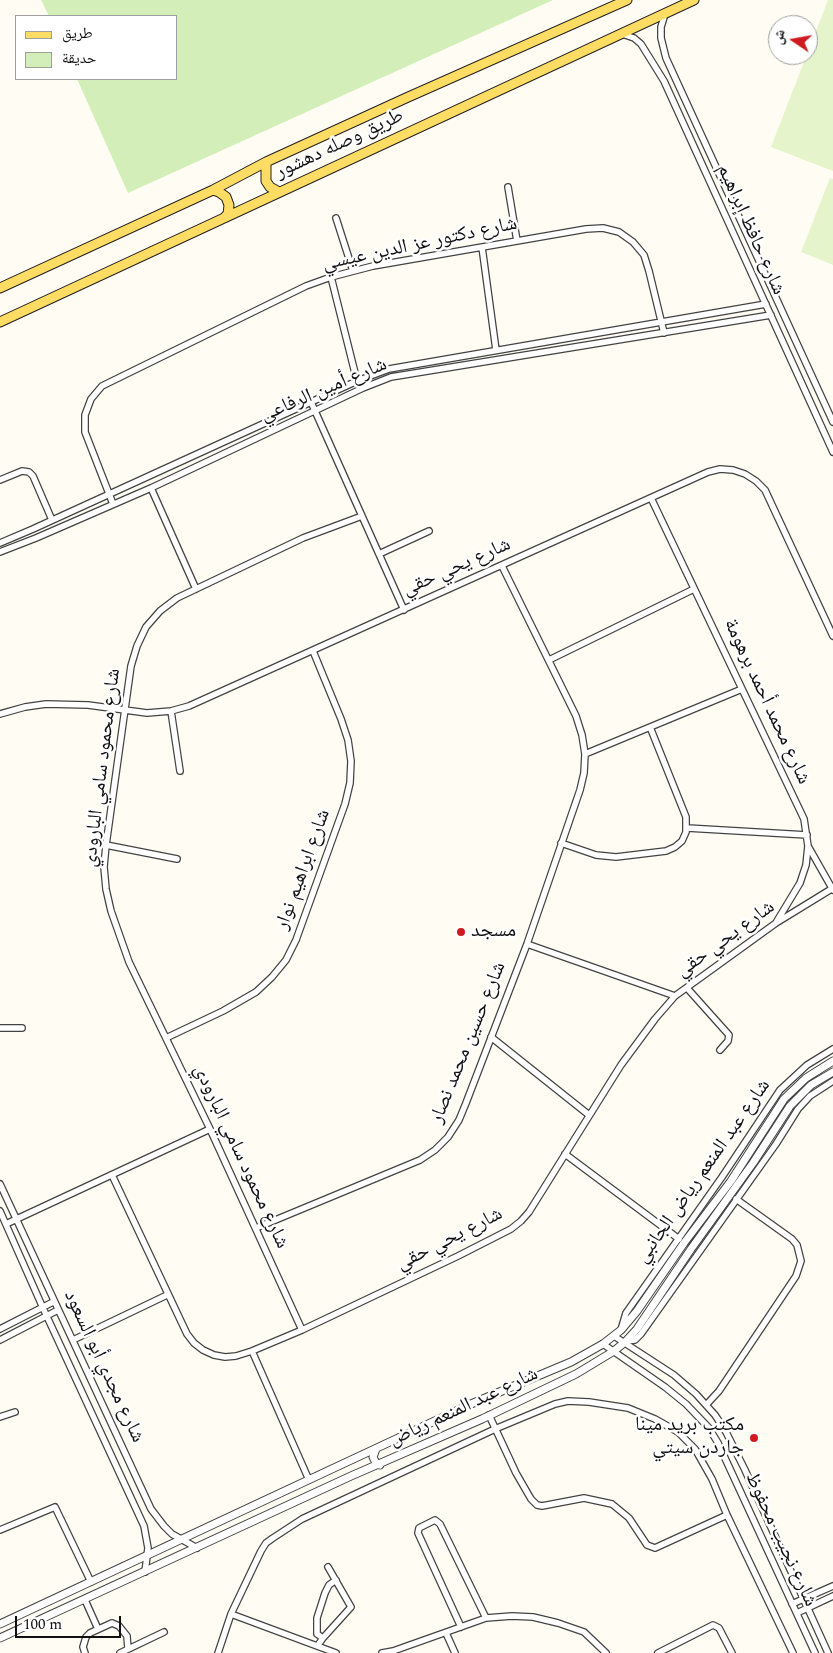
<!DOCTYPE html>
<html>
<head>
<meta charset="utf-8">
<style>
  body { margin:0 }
  #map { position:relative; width:833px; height:1653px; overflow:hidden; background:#fffdf3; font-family:Spectral,"Noto Naskh Arabic",serif }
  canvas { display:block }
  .legend { position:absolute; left:15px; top:15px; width:162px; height:65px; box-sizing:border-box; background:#fff; border:1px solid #9f9f9f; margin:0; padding:6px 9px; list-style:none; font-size:15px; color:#101010 }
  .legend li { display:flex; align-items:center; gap:10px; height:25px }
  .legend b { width:25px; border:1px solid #9f9f9f }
  .north { position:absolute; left:768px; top:15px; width:50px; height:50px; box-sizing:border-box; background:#fff; border:1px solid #9f9f9f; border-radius:50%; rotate:282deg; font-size:14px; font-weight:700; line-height:20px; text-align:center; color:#101010 }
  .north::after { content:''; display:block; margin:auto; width:18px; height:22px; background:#ce1b20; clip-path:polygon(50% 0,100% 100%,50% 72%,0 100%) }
  .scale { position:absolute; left:15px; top:1616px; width:106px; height:22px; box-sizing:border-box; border:2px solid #101010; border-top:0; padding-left:6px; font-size:15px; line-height:18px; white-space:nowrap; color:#101010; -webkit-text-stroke:4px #fff; paint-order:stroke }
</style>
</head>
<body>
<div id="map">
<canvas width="833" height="1653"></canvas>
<ul class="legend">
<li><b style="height:6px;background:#ffdc63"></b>طريق</li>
<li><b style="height:14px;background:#d3eeb8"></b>حديقة</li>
</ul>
<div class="north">ش</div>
<div class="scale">100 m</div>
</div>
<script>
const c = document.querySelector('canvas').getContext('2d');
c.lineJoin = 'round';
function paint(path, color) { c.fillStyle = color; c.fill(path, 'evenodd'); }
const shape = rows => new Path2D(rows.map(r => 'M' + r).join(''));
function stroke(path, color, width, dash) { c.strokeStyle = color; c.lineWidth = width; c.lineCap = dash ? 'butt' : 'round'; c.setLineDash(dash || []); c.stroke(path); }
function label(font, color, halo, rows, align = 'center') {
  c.font = font + ' Spectral,"Noto Naskh Arabic",serif'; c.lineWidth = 5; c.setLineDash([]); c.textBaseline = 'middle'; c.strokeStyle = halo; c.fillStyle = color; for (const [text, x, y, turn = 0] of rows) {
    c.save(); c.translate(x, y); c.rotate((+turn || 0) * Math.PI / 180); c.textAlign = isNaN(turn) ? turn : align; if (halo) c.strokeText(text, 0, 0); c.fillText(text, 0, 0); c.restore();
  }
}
paint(shape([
  [41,0,553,0,128,193,77,79,176,79,176,16,49,16]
]), '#d3eeb8');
paint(shape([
  [828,0,833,0,833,171,771,147],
  [830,178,833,179,833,265,801,252]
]), '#e5f4cb');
const minor = shape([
  [665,14,661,27,661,38,666,58,833,422],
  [622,34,634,38,641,44,664,81,833,452],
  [508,187,517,241],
  [336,218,353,271],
  [482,247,496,350],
  [331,277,357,381],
  [311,402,404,610],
  [0,480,22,471,29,472,33,476,52,520],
  [151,488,196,589],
  [651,498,804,819,808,846,806,865,800,883,777,921],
  [113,504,85,432,85,415,91,399,102,386,306,286,331,277,373,266,586,229,603,228,619,232,633,242,644,255,649,271,664,333],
  [0,543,33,529,357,381,389,369,766,304],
  [0,552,36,538,151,488,363,388,391,377,771,315],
  [379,554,429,531],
  [549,660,694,589],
  [171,711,180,771],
  [0,714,25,707,46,704,88,705,147,713,171,711,189,706,708,472,720,469,733,470,745,474,756,481,765,490,833,636],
  [585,754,742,689],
  [687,828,807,835],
  [561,843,596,855,616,857,666,851,675,847,682,841,686,832,686,817,650,727],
  [106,845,177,859],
  [808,846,833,890],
  [527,944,675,996],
  [687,988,729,1035,728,1041,720,1050],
  [0,1028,22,1028],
  [491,1037,589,1115],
  [166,1038,223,1011,256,992,272,977,286,960,296,940,345,804,350,783,351,761,348,740,341,719,313,651],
  [565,1154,679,1239],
  [112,1175,187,1334,194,1343,203,1350,214,1355,225,1357,236,1356,252,1351,302,1330,458,1256,511,1229,521,1221,529,1212,621,1065,655,1019,675,996,776,923,833,888],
  [0,1184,151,1509,164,1526,172,1534,197,1548],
  [0,1211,43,1308,144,1526,148,1548,145,1572],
  [6,1224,210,1129],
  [256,1228,420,1160,435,1150,448,1137,459,1120,466,1103,527,944,580,790,584,773,585,754,582,735,576,716,502,566],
  [0,1329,53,1302],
  [302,1330,210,1129,129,962,111,911,106,889,104,867,106,845,131,666,137,646,146,627,160,611,177,598,303,538,362,516],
  [621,1330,626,1313,722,1177,780,1090,807,1065,833,1049],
  [614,1336,674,1375,696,1394,715,1415,726,1432,745,1470,828,1653],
  [0,1340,58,1310],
  [73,1340,167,1295],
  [626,1341,635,1340,641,1334,776,1144,798,1109,810,1096,833,1081],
  [603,1344,665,1387,686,1404,709,1428,718,1443,815,1653],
  [252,1351,309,1480],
  [707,1404,719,1391,796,1276,801,1261,797,1245,792,1239,736,1199],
  [489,1415,516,1473,531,1499,537,1505,542,1506,584,1498,612,1504,629,1518,647,1545,655,1548,727,1515],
  [0,1417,15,1412],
  [0,1530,55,1507,91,1582],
  [85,1600,98,1629],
  [792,1604,833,1586],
  [797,1613,833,1596],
  [231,1614,336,1653],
  [461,1627,418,1533,419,1528,435,1520,440,1524,486,1618],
  [446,1633,455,1653],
  [323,1638,317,1634,317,1618,325,1593,329,1585,336,1580],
  [318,1645,323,1638,351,1607,328,1567],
  [85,1653,83,1647,86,1637,90,1633,112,1623,119,1626,127,1636,128,1649],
  [120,1653,164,1632],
  [218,1653,231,1614,261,1551,266,1543,273,1538,302,1519,495,1429,555,1404,568,1401,589,1402,628,1408,655,1419,678,1432,695,1449,712,1479,727,1515,793,1653],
  [382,1653,393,1651,486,1618,512,1616,533,1617,558,1623,584,1632,606,1653],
  [658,1653,713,1625,719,1628,732,1653]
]);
const tertiary = shape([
  [376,1449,373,1457,376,1463,380,1465],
  [0,1624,471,1404,571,1362,603,1344,621,1330,637,1311,684,1243,731,1181,784,1099,806,1078,833,1061],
  [0,1638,351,1476,482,1419,576,1374,614,1351,625,1342,637,1329,691,1249,753,1163,790,1106,811,1085,833,1072]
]);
const primary = shape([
  [266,162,266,181,270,187,279,192],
  [213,190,219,192,226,197,229,205,228,214,224,218],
  [0,288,213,190,266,162,406,98,627,0],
  [0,322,694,0]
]);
stroke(minor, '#434343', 8);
stroke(tertiary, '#434343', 9);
stroke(primary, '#212121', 11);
stroke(minor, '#fff', 5.5);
stroke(tertiary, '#fff', 7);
stroke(primary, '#ffdc63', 9);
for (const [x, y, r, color] of [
  [461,932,5,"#ce1b20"],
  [754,1438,5,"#ce1b20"]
]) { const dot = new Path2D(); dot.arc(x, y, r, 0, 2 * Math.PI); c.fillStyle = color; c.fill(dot); stroke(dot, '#fff', 2); }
label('20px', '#101010', '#fff', [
  ["طريق وصله دهشور",340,145,-25],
  ["شارع حافظ إبراهيم",750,230,66],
  ["شارع دكتور عز الدين عيسي",420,245,-12],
  ["شارع أمين الرفاعي",324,391,-23],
  ["شارع يحي حقي",457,568,-24],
  ["شارع محمد أحمد برهومة",766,702,65],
  ["شارع محمود سامي البارودي",103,768,-83],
  ["شارع ابراهيم نوار",304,870,-70],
  ["شارع يحي حقي",726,940,-36],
  ["شارع حسين محمد نصار",469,1043,-68],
  ["شارع محمود سامي البارودي",240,1157,65],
  ["شارع عبد المنعم رياض الجانبي",704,1172,-55],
  ["شارع يحي حقي",450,1240,-27],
  ["شارع مجدي أبو السعود",103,1367,65],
  ["شارع عبد المنعم رياض",464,1408,-25],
  ["شارع نجيب محفوظ",780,1540,65]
]);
label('20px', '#101010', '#fff', [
  ["مسجد",471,932],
  ["مكتب بريد مينا",744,1426,"right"],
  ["جاردن سيتي",744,1449,"right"]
], 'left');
</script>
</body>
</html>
